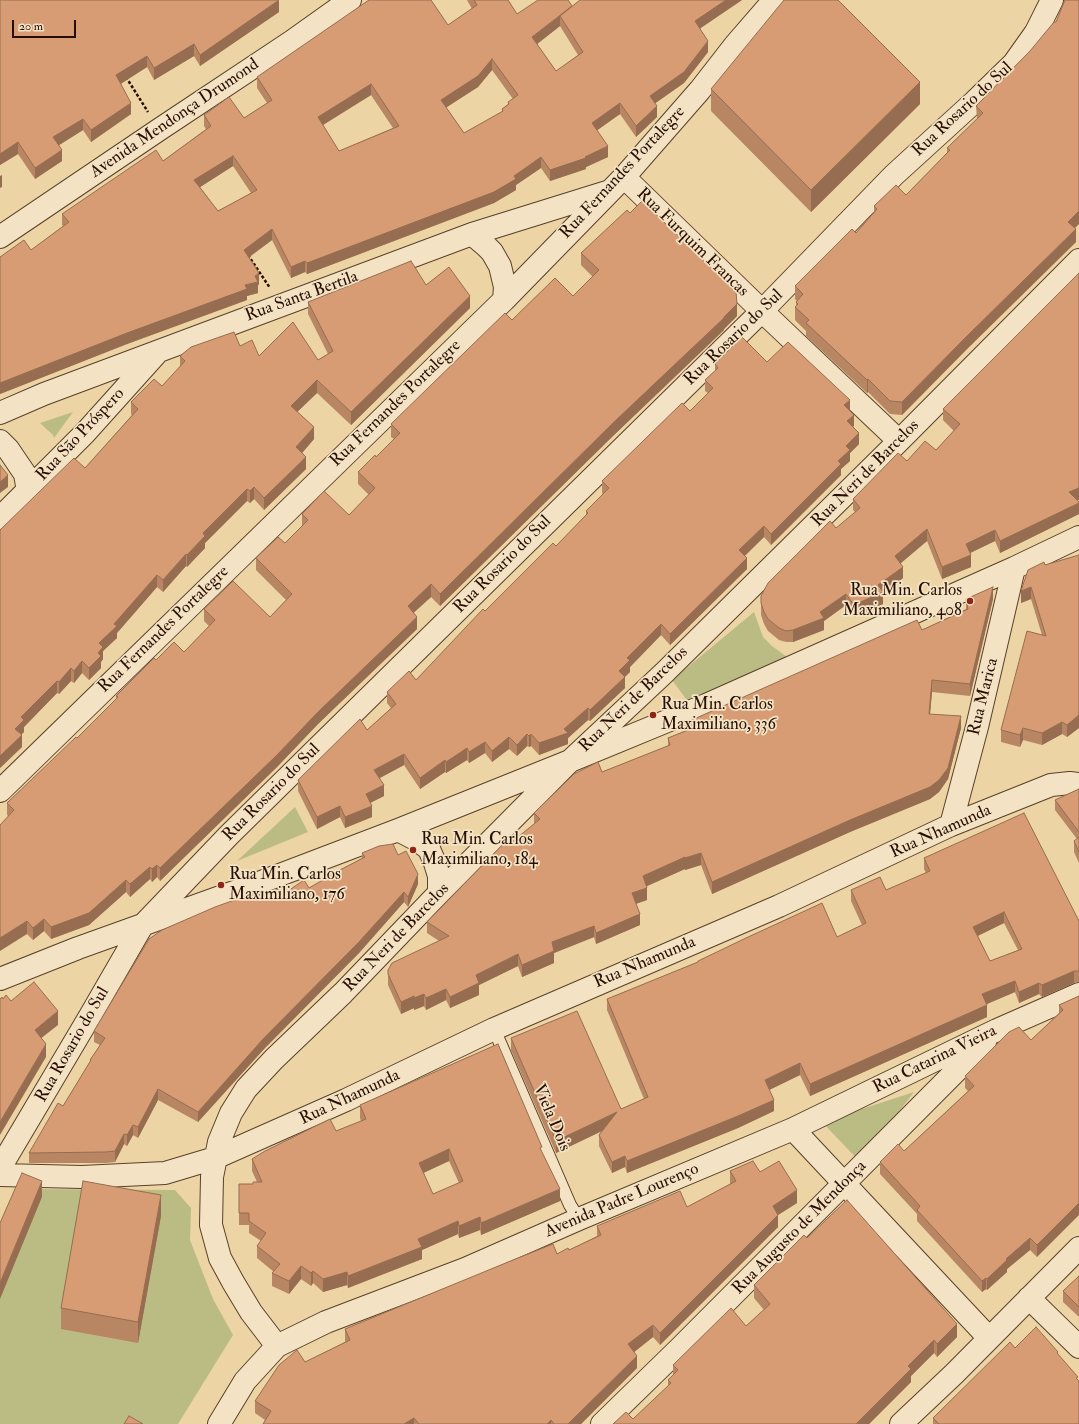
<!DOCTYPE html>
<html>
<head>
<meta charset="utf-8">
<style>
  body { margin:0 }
  #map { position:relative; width:1079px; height:1424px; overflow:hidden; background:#edd4a4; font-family:"IM FELL Double Pica",serif }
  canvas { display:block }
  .scale { position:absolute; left:12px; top:20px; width:64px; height:18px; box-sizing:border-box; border:2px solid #280e02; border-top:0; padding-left:5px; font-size:12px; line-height:14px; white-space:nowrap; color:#280e02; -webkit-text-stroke:3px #f3e3c4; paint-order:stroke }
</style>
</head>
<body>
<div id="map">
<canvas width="1079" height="1424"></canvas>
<div class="scale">20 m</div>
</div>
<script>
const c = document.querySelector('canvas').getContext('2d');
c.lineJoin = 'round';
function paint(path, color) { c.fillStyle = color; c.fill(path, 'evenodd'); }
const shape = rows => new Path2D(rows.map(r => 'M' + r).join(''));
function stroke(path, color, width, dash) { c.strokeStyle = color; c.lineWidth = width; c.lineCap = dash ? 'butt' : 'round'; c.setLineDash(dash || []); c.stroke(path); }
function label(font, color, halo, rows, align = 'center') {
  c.font = font + ' "IM FELL Double Pica",serif'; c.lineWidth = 3.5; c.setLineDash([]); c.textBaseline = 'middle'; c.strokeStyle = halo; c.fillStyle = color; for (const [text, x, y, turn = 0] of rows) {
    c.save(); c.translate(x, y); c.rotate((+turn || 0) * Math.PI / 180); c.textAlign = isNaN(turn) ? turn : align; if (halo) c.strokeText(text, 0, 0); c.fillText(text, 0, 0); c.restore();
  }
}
paint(shape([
  [73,412,54,438,53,435,40,423],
  [754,612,763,637,772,646,787,657,692,707,672,680],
  [295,807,308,832,237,861],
  [914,1092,860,1162,822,1122],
  [26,1189,175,1190,191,1208,190,1240,213,1299,233,1335,178,1424,0,1424,0,1231]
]), '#bbbc84');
const service = shape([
  [494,1029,570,1205,579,1219]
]);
const minor = shape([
  [624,177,762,311,899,441],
  [472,234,485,245,492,252,500,266,505,287,504,300],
  [0,237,160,129,291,42,350,0],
  [0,413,44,394,472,234,607,192],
  [0,441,8,449,25,474,28,491],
  [0,518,85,433,156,354],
  [0,791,504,300,624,177,700,90,735,45,774,0],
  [951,825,977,727,1014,568],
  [398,830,417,840,429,849,435,863,439,876,439,893],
  [0,979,78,948,248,887,398,830,570,761,706,705,1014,568,1079,537],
  [793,1129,989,1338],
  [0,1168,90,1016,142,926,229,835,762,311,894,175,973,103,1014,63,1036,32,1052,0],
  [0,1175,82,1177,165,1173,215,1158,346,1100,494,1029,779,906,951,825,1051,785,1070,783,1079,784],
  [1029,1298,1079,1347],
  [277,1346,251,1312,233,1282,220,1258,211,1225,212,1177,219,1142,231,1113,246,1089,274,1059,343,993,439,893,570,761,664,673,899,441,1079,260],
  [219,1424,245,1381,277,1346,326,1322,465,1269,579,1219,793,1129,997,1030,1079,994],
  [602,1424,679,1349,985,1042],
  [901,1424,954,1374,1079,1248]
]);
stroke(service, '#59402a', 14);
stroke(minor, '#59402a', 24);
stroke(shape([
  [126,77,148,112],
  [248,255,270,288]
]), '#280e02', 2.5, [3, 2]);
stroke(service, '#f3e3c4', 12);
stroke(minor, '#f3e3c4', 22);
paint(shape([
  [0,0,279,12,200,66,194,56,154,80,147,67,120,84,131,114,91,142,83,130,59,145,62,161,35,179,18,154,0,165],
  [467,0,508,0,517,14,572,6,742,0,700,28,708,52,684,83,655,103,657,117,636,137,620,114,597,130,608,157,586,167,586,169,550,181,541,168,516,185,516,190,494,203,307,274,305,272,291,278,272,240,249,257,259,284,258,285,258,293,247,296,247,300,127,344,0,394,0,257,31,250,63,226,62,225,62,214,163,161,206,129,204,126,204,115,244,118,267,103,257,88,257,77,448,25,472,9],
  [560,26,578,55,556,71,537,44],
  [492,70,513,99,508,102,508,104,502,109,502,112,464,133,446,107,478,87],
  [371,95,393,128,339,151,323,125],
  [233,166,251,193,218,211,200,187],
  [1030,51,1075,228,1076,242,967,349,902,415,890,414,868,392,867,393,806,336,806,331,795,320,795,307,796,306,796,302,797,301,795,299,795,286,856,233,874,213,874,206,906,195,947,153,947,148,977,119,976,106],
  [711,89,920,104,811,212,711,111],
  [581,253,737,316,724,329,724,330,614,435,440,606,431,597,413,613,417,629,318,724,277,767,160,881,157,877,152,882,150,879,130,897,126,892,89,925,51,939,44,931,33,940,27,934,8,816,7,815,7,803,77,738,116,699,116,696,156,660,184,652,209,626,204,621,204,609,270,617,286,600,256,570,256,558,285,543,302,526,302,514,349,515,369,495,358,484,358,472,376,457,394,439,391,437,391,424,512,320,573,296,593,277,581,265],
  [1079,273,1079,500,1077,500,1079,502,1079,514,1000,553,995,541,970,553,971,567,942,579,927,541,901,563,903,578,883,593,883,604,854,617,846,605,824,621,824,630,793,642,786,642,779,640,768,631,764,624,761,615,761,596,855,512,853,510,853,499,907,461,936,450,954,431,943,420,943,409],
  [426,285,470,308,351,425,317,393,297,412,314,439,302,453,306,469,264,510,254,499,250,503,247,501,205,543,205,548,187,567,186,566,163,592,157,587,117,633,117,638,103,651,103,659,101,662,101,668,89,680,82,673,74,683,71,681,59,694,57,693,24,727,24,732,21,734,22,747,0,768,85,468,132,415,131,414,131,402,162,386,180,367,180,356,240,346,259,356,318,360,328,354,308,314,308,302],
  [767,362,850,411,854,426,853,426,859,444,850,453,850,461,841,469,841,475,771,545,764,537,745,556,747,569,670,645,661,635,630,667,630,672,625,677,625,688,590,721,588,720,568,738,568,744,539,755,531,746,529,747,527,746,517,756,509,749,492,762,485,753,469,763,467,760,446,773,445,772,420,789,404,765,380,778,384,796,370,803,372,817,345,828,340,817,317,829,298,791,298,780,367,730,391,708,387,703,387,692,416,680,485,611,556,546,586,515,586,511,603,494,602,493,602,481,690,411,708,393,705,391,705,380,715,371,715,364],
  [1079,555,1079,728,1067,737,1062,734,1042,745,1023,740,1020,747,1001,742,1001,730,1042,635,1031,599,1021,603,1045,565],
  [966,599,993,599,970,696,932,692,930,714,961,728,948,779,939,792,930,799,850,832,712,894,701,865,685,870,685,869,646,886,647,900,636,904,640,925,596,944,594,937,554,953,554,963,522,977,518,966,479,985,479,995,450,1008,446,1000,426,1010,424,1006,414,1010,414,1008,401,1014,388,985,388,970,439,941,427,933,427,922,512,842,534,824,534,813,602,772,668,746,668,738,685,731,685,723,922,630,966,609],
  [1079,789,1079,863,1074,852,1074,841,1077,839,1055,810,1055,800],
  [362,853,398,855,418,884,408,907,404,902,359,953,264,1049,198,1122,158,1100,138,1138,133,1135,127,1146,124,1144,115,1162,106,1163,29,1163,29,1153,63,1106,90,1062,90,1060,100,1045,94,1042,94,1031,257,900,285,893,309,888,362,858],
  [924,858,1079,921,1079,982,1074,983,1042,997,1039,994,1019,1003,1015,992,987,1004,987,1017,810,1096,800,1075,769,1090,774,1111,738,1128,627,1173,625,1167,612,1173,599,1146,599,1135,603,1130,556,1153,511,1050,511,1038,621,1109,644,1099,607,1010,607,999,698,962,698,961,837,937,862,925,851,901,851,890,886,890,926,873,924,869],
  [1004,923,1018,950,990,961,978,936],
  [1079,996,1037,1257,1030,1250,1007,1269,1007,1272,987,1290,986,1289,982,1292,917,1221,917,1214,880,1174,880,1162,904,1151,968,1091,965,1088,965,1076,1031,1040,1059,1013,1059,1005],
  [360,1105,542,1153,560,1201,481,1235,480,1230,459,1238,458,1234,422,1250,422,1259,348,1288,347,1285,323,1292,313,1283,311,1286,301,1279,289,1294,272,1286,272,1273,274,1272,257,1258,257,1246,261,1241,249,1233,249,1225,239,1225,239,1184,253,1184,257,1182,252,1171,252,1159,336,1131,361,1121,360,1118],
  [449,1161,459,1183,433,1194,423,1173],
  [730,1171,760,1172,797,1203,778,1215,778,1227,660,1345,653,1337,634,1352,637,1368,581,1424,263,1424,265,1420,255,1413,255,1401,305,1362,345,1342,345,1329,569,1250,597,1236,597,1226,687,1207,730,1184],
  [161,1216,138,1343,61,1329,61,1308],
  [807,1238,957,1337,937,1357,934,1353,911,1376,911,1382,869,1424,613,1424,633,1419,668,1386,668,1380,673,1375,673,1365,746,1326,764,1310,754,1298,754,1285],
  [1079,1276,1079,1317,1063,1302,1063,1291],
  [1015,1348,1058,1355,1078,1380,1079,1424,933,1424,933,1418]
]), '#b98663');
paint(shape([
  [279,0,279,12,200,66,200,55],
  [726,0,742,0,695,32,695,21],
  [560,16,560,26,532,48,532,37],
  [708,41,708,52,684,83,650,107,650,96],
  [194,44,194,56,154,80,154,68],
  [147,56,147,67,116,87,116,75],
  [492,59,492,70,478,87,441,111,441,100],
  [920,82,920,104,811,212,811,190],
  [371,84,371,95,318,128,318,117],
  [131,103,131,114,91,142,91,130],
  [620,103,620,114,592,134,592,123],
  [657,106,657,117,636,137,636,126],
  [83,119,83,130,53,149,53,137],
  [18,142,18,154,0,165,0,154],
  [608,146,608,157,586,167,586,169,550,181,550,170,585,157],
  [62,150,62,161,35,179,35,168],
  [233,156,233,166,194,191,194,180],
  [541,157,541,168,516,185,516,190,494,203,307,274,307,263,514,176],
  [2,175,2,187,0,188,0,176],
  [1079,211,1079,224,1068,235,1068,222],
  [272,229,272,240,244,261,244,250],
  [1076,229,1076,242,967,349,902,415,902,402,967,336],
  [305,261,305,272,291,278,291,267],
  [259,273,259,284,258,285,258,293,247,296,247,300,127,344,0,394,0,383,245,285,255,276],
  [470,296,470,308,351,425,351,412],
  [737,304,737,316,724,329,724,330,614,435,440,606,440,594,614,422],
  [868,379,868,392,867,393,867,380],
  [317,380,317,393,291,418,291,406],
  [850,400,850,411,844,405],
  [854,415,854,426,847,432,847,421],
  [314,427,314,439,296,460,296,447],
  [859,433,859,444,850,453,850,461,841,469,841,475,771,545,771,534,838,461,846,446],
  [306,457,306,469,264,510,264,498],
  [8,475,8,487,0,493,0,482],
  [254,487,254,499,250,503,250,491],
  [1079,488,1079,500,1069,504,1069,492],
  [247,489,247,501,205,543,205,548,187,567,187,555,203,533],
  [1079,503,1079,514,1000,553,1000,541],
  [764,526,764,537,739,561,739,550],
  [927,529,927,541,895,568,895,556],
  [995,530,995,541,966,555,966,544],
  [186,554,186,566,163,592,163,580],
  [971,555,971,567,942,579,942,567],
  [747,558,747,569,670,645,670,634],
  [903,567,903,578,883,593,883,604,854,617,854,605,878,585],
  [157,575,157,587,117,633,117,638,103,651,103,659,101,662,101,668,89,680,89,668,99,643,114,624],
  [431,584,431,597,408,618,408,606],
  [993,587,993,599,970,696,970,684],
  [1031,587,1031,599,1021,603,1021,591],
  [846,594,846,605,824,621,824,630,793,642,793,630],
  [417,617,417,629,318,724,277,767,160,881,160,868,318,712],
  [661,624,661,635,630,667,630,672,619,682,619,671,627,658],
  [82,661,82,673,74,683,74,671],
  [71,668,71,681,59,694,59,682],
  [625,677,625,688,590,721,590,710],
  [932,680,932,692,929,725,929,714],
  [57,681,57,693,24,727,24,732,15,741,15,729,21,717],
  [588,708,588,720,568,738,568,744,539,755,539,743,564,729],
  [1079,715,1079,728,1067,737,1067,725],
  [961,716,961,728,948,779,939,792,930,799,850,832,712,894,712,882],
  [1062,722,1062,734,1042,745,1042,733],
  [1023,728,1023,740,1020,747,1020,735],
  [527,734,527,746,517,756,517,745],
  [531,734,531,746,529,747,529,736],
  [22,735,22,747,0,768,0,756],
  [509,737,509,749,492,762,492,751],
  [485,742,485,753,469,763,469,752],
  [467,748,467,760,446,773,446,762],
  [404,754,404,765,374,781,374,770],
  [445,760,445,772,420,789,420,778],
  [384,785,384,796,366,805,366,794],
  [340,806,340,817,317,829,317,817],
  [372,806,372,817,345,828,345,817],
  [701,853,701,865,685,870,685,858],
  [685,857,685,869,643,888,643,876],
  [157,865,157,877,152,882,152,869],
  [150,867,150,879,130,897,130,884],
  [418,874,418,884,408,907,408,897],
  [126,880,126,892,89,925,51,939,51,927],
  [647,888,647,900,632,905,632,893],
  [404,892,404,902,359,953,264,1049,198,1122,198,1112,264,1038],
  [1004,912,1004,923,973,938,973,927],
  [640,914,640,925,596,944,596,933],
  [44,919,44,931,33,940,33,928],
  [27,921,27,934,0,951,0,938],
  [594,926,594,937,554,953,554,963,522,977,522,965,552,942],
  [518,954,518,966,479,985,479,995,450,1008,450,997,476,975],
  [1074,971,1074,983,1042,997,1042,985],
  [1015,981,1015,992,982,1006,982,994],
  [1039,983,1039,994,1019,1003,1019,992],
  [446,989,446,1000,426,1010,426,998],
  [424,994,424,1006,414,1010,414,998],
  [414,996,414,1008,401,1014,401,1002],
  [987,1005,987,1017,810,1096,810,1084],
  [58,1011,58,1025,35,1043,35,1030],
  [46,1044,46,1057,0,1135,0,1122],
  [800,1063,800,1075,765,1092,765,1080],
  [158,1089,158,1100,138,1138,138,1127],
  [774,1100,774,1111,738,1128,627,1173,627,1161],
  [617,1112,617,1124,556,1153,556,1141],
  [133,1125,133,1135,127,1146,127,1135],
  [124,1134,124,1144,115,1162,115,1151],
  [449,1149,449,1161,419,1175,419,1163],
  [625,1156,625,1167,612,1173,612,1162],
  [42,1181,42,1197,0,1299,0,1283],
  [560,1189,560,1201,481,1235,481,1223],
  [797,1190,797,1203,778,1215,778,1227,660,1345,660,1333,773,1206],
  [161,1195,161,1216,138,1343,138,1322],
  [1079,1203,1079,1215,1037,1257,1037,1245],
  [480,1217,480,1230,459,1238,459,1226],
  [458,1221,458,1234,422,1250,422,1259,348,1288,348,1276,418,1239],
  [1030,1238,1030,1250,1007,1269,1007,1272,987,1290,987,1279,1006,1259],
  [301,1266,301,1279,289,1294,289,1281],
  [313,1271,313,1283,311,1286,311,1273],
  [347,1272,347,1285,323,1292,323,1279],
  [986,1278,986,1289,982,1292,982,1281],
  [957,1324,957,1337,937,1357,937,1344],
  [653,1325,653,1337,628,1357,628,1344],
  [934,1340,934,1353,911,1376,911,1382,869,1424,856,1424,908,1366],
  [637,1356,637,1368,581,1424,568,1424],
  [414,1418,414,1424,404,1424],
  [551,1420,551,1424,547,1424]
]), '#966d50');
const building = shape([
  [0,0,279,0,200,55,194,44,154,68,147,56,116,75,131,103,91,130,83,119,53,137,62,150,35,168,18,142,0,154,0,0],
  [369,0,431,0,448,25,477,5,474,0,508,0,517,14,538,0,568,0,572,6,532,37,556,71,583,52,560,16,580,0,726,0,695,21,708,41,684,72,650,96,657,106,636,126,620,103,592,123,608,146,585,157,586,158,550,170,541,157,514,176,516,179,494,192,307,263,305,261,291,267,272,229,244,250,259,273,255,276,258,282,245,285,247,289,127,333,0,383,0,257,24,240,31,250,69,222,62,214,156,150,163,161,211,126,204,115,229,97,244,118,272,100,257,77,369,0],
  [492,59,518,95,508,102,509,104,502,109,503,111,464,133,441,100,478,76,492,59],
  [371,84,399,126,339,151,318,117,371,84],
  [233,156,257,190,218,211,194,180,233,156],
  [784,0,838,0,920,82,811,190,711,89,784,0],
  [1065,0,1079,0,1079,211,1068,222,1076,229,967,336,902,402,890,401,868,379,867,380,806,323,809,320,795,307,798,304,796,302,803,294,795,286,852,229,856,233,877,209,874,206,896,185,906,195,950,150,947,148,983,113,976,106,1030,51,1054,22,1056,22,1065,0],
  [642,201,736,291,737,304,724,317,724,318,614,422,440,594,431,584,408,606,417,617,318,712,277,755,160,868,157,865,152,869,150,867,130,884,126,880,89,913,51,927,44,919,33,928,27,921,0,938,0,825,14,810,7,803,76,737,77,738,118,697,116,696,154,658,156,660,174,642,184,652,215,620,204,609,233,581,270,617,292,594,256,558,278,537,285,543,308,520,302,514,324,491,349,515,375,488,358,472,375,455,376,457,400,433,391,424,505,313,512,320,555,278,573,296,599,270,581,253,627,210,630,213,642,201],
  [411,261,426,285,449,267,470,296,351,412,317,380,291,406,314,427,296,447,306,457,264,498,254,487,250,491,247,489,203,533,205,536,187,555,186,554,163,580,157,575,114,624,117,626,99,643,103,647,98,653,101,656,89,668,82,661,74,671,71,668,59,682,57,681,21,717,24,720,15,729,22,735,0,756,0,530,74,458,85,468,138,409,131,402,154,379,162,386,185,361,180,356,191,347,234,332,240,346,252,340,259,356,293,322,318,360,333,351,308,302,411,261],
  [1079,273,1079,488,1069,492,1079,502,1079,503,1000,541,995,530,966,544,971,555,942,567,927,529,895,556,903,567,878,585,883,592,854,605,846,594,820,612,824,618,793,630,786,631,779,628,768,619,764,612,761,603,761,596,768,583,830,521,836,528,860,508,853,499,898,453,907,461,925,441,936,450,960,424,943,409,1079,273],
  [742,337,767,362,788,342,850,400,844,405,854,415,847,421,859,433,846,446,850,450,838,461,841,464,771,534,764,526,739,550,747,558,670,634,661,624,627,658,630,660,619,671,625,677,590,710,588,708,564,729,568,733,539,743,531,734,529,736,527,734,517,745,509,737,492,751,485,742,469,752,467,748,446,762,445,760,420,778,404,754,374,770,384,785,366,794,372,806,345,817,340,806,317,817,298,780,360,719,367,730,396,704,387,692,409,671,416,680,483,609,485,611,553,543,556,546,588,513,586,511,609,488,602,481,682,403,690,411,713,388,705,380,718,368,715,364,742,337],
  [0,465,8,475,0,482,0,465],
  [1079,555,1079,715,1067,725,1062,722,1042,733,1023,728,1020,735,1001,730,1027,631,1046,636,1031,587,1021,591,1028,570,1044,562,1045,565,1079,555],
  [993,587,970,684,932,680,929,714,961,716,948,768,939,780,930,787,850,820,712,882,701,853,685,858,685,857,643,876,647,888,632,893,640,914,596,933,594,926,552,942,554,951,522,965,518,954,476,975,479,983,450,997,446,989,426,998,424,994,414,998,414,996,401,1002,388,974,388,970,392,963,449,936,427,922,509,838,512,842,540,819,534,813,574,774,598,762,602,772,670,745,668,738,688,730,685,723,917,620,922,630,968,609,966,599,993,587],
  [1079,789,1079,832,1055,800,1079,789],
  [1024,813,1079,921,1079,971,1074,971,1042,985,1039,983,1019,992,1015,981,982,994,987,1005,810,1084,800,1063,765,1080,774,1100,738,1116,627,1161,625,1156,612,1162,599,1135,617,1112,556,1141,511,1038,577,1011,621,1109,648,1097,607,999,698,962,698,961,746,938,822,903,837,937,866,923,851,890,880,877,886,890,930,871,924,858,1024,813],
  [1004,912,1022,949,990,961,973,927,1004,912],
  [1079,837,1079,852,1074,841,1079,837],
  [393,844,398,855,406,851,418,874,408,897,404,892,359,942,264,1038,198,1112,158,1089,138,1127,133,1125,127,1135,124,1134,115,1151,106,1152,29,1153,58,1103,63,1106,91,1060,90,1060,105,1038,94,1031,149,939,162,930,215,907,254,893,257,900,282,887,285,893,304,880,309,888,338,871,365,857,362,853,379,846,393,844],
  [34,982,58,1011,35,1030,46,1044,0,1122,0,999,2,997,3,999,6,995,11,1001,34,982],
  [1079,996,1079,1203,1037,1245,1030,1238,1006,1259,1007,1260,987,1279,986,1278,982,1281,917,1210,920,1206,880,1162,898,1144,904,1151,974,1086,965,1076,1009,1032,1019,1027,1031,1040,1063,1010,1059,1005,1079,996],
  [498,1044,542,1147,540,1148,560,1189,481,1223,480,1217,459,1226,458,1221,418,1239,422,1247,348,1276,347,1272,323,1279,313,1271,311,1273,301,1266,289,1281,272,1273,280,1264,257,1246,266,1233,249,1221,249,1213,239,1213,239,1184,253,1184,253,1182,262,1182,252,1159,265,1151,330,1119,336,1131,366,1119,360,1105,498,1044],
  [449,1149,463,1181,433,1194,419,1163,449,1149],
  [753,1161,760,1172,779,1161,797,1190,773,1206,778,1215,660,1333,653,1325,628,1344,637,1356,568,1424,554,1424,551,1420,547,1424,419,1424,414,1418,404,1424,263,1424,271,1411,255,1401,279,1365,297,1350,305,1362,350,1340,345,1329,513,1260,553,1244,557,1254,568,1248,569,1250,601,1235,597,1226,680,1191,687,1207,736,1181,730,1171,753,1161],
  [22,1173,42,1181,0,1283,0,1223,22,1173],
  [83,1181,161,1195,138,1322,61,1308,83,1181],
  [847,1200,957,1324,937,1344,934,1340,908,1366,911,1369,856,1424,613,1424,626,1412,633,1419,671,1383,668,1380,678,1370,673,1365,731,1308,746,1326,770,1304,754,1285,804,1235,807,1238,847,1200],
  [1079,1276,1079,1307,1063,1291,1079,1276],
  [1036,1327,1058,1352,1057,1353,1078,1377,1076,1378,1079,1381,1079,1424,939,1424,933,1418,1010,1342,1015,1348,1036,1327],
  [129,1416,143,1424,124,1424,129,1416]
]);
paint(building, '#d79c73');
stroke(building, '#966d50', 1);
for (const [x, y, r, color] of [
  [970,601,4,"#8f2418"],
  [653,715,4,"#8f2418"],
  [413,850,4,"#8f2418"],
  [221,885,4,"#8f2418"]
]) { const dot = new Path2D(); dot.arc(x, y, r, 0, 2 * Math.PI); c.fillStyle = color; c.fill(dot); stroke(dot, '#f3e3c4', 1.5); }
label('17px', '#280e02', '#f3e3c4', [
  ["Rua Rosario do Sul",963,110,-43],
  ["Avenida Mendonça Drumond",175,119,-34],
  ["Rua Fernandes Portalegre",623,173,-47],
  ["Rua Furquim Francas",692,243,44],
  ["Rua Santa Bertila",302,297,-20],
  ["Rua Rosario do Sul",734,338,-44],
  ["Rua Fernandes Portalegre",396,404,-44],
  ["Rua São Próspero",81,435,-47],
  ["Rua Neri de Barcelos",866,474,-45],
  ["Rua Rosario do Sul",503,565,-45],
  ["Rua Fernandes Portalegre",164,630,-44],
  ["Rua Marica",984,697,-76],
  ["Rua Neri de Barcelos",634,700,-44],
  ["Rua Rosario do Sul",272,793,-45],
  ["Rua Nhamunda",941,832,-24],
  ["Rua Neri de Barcelos",397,938,-46],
  ["Rua Nhamunda",645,963,-23],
  ["Rua Rosario do Sul",73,1045,-60],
  ["Rua Catarina Vieira",935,1060,-26],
  ["Rua Nhamunda",350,1098,-25],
  ["Viela Dois",551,1118,67],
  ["Avenida Padre Lourenço",622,1201,-23],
  ["Rua Augusto de Mendonça",800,1228,-45]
]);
label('17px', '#280e02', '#f3e3c4', [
  ["Rua Min. Carlos",962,591,"right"],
  ["Maximiliano, 408",962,611,"right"],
  ["Rua Min. Carlos",661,705],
  ["Maximiliano, 336",661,725],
  ["Rua Min. Carlos",421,840],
  ["Maximiliano, 184",421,860],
  ["Rua Min. Carlos",229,875],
  ["Maximiliano, 176",229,895]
], 'left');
</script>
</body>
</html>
